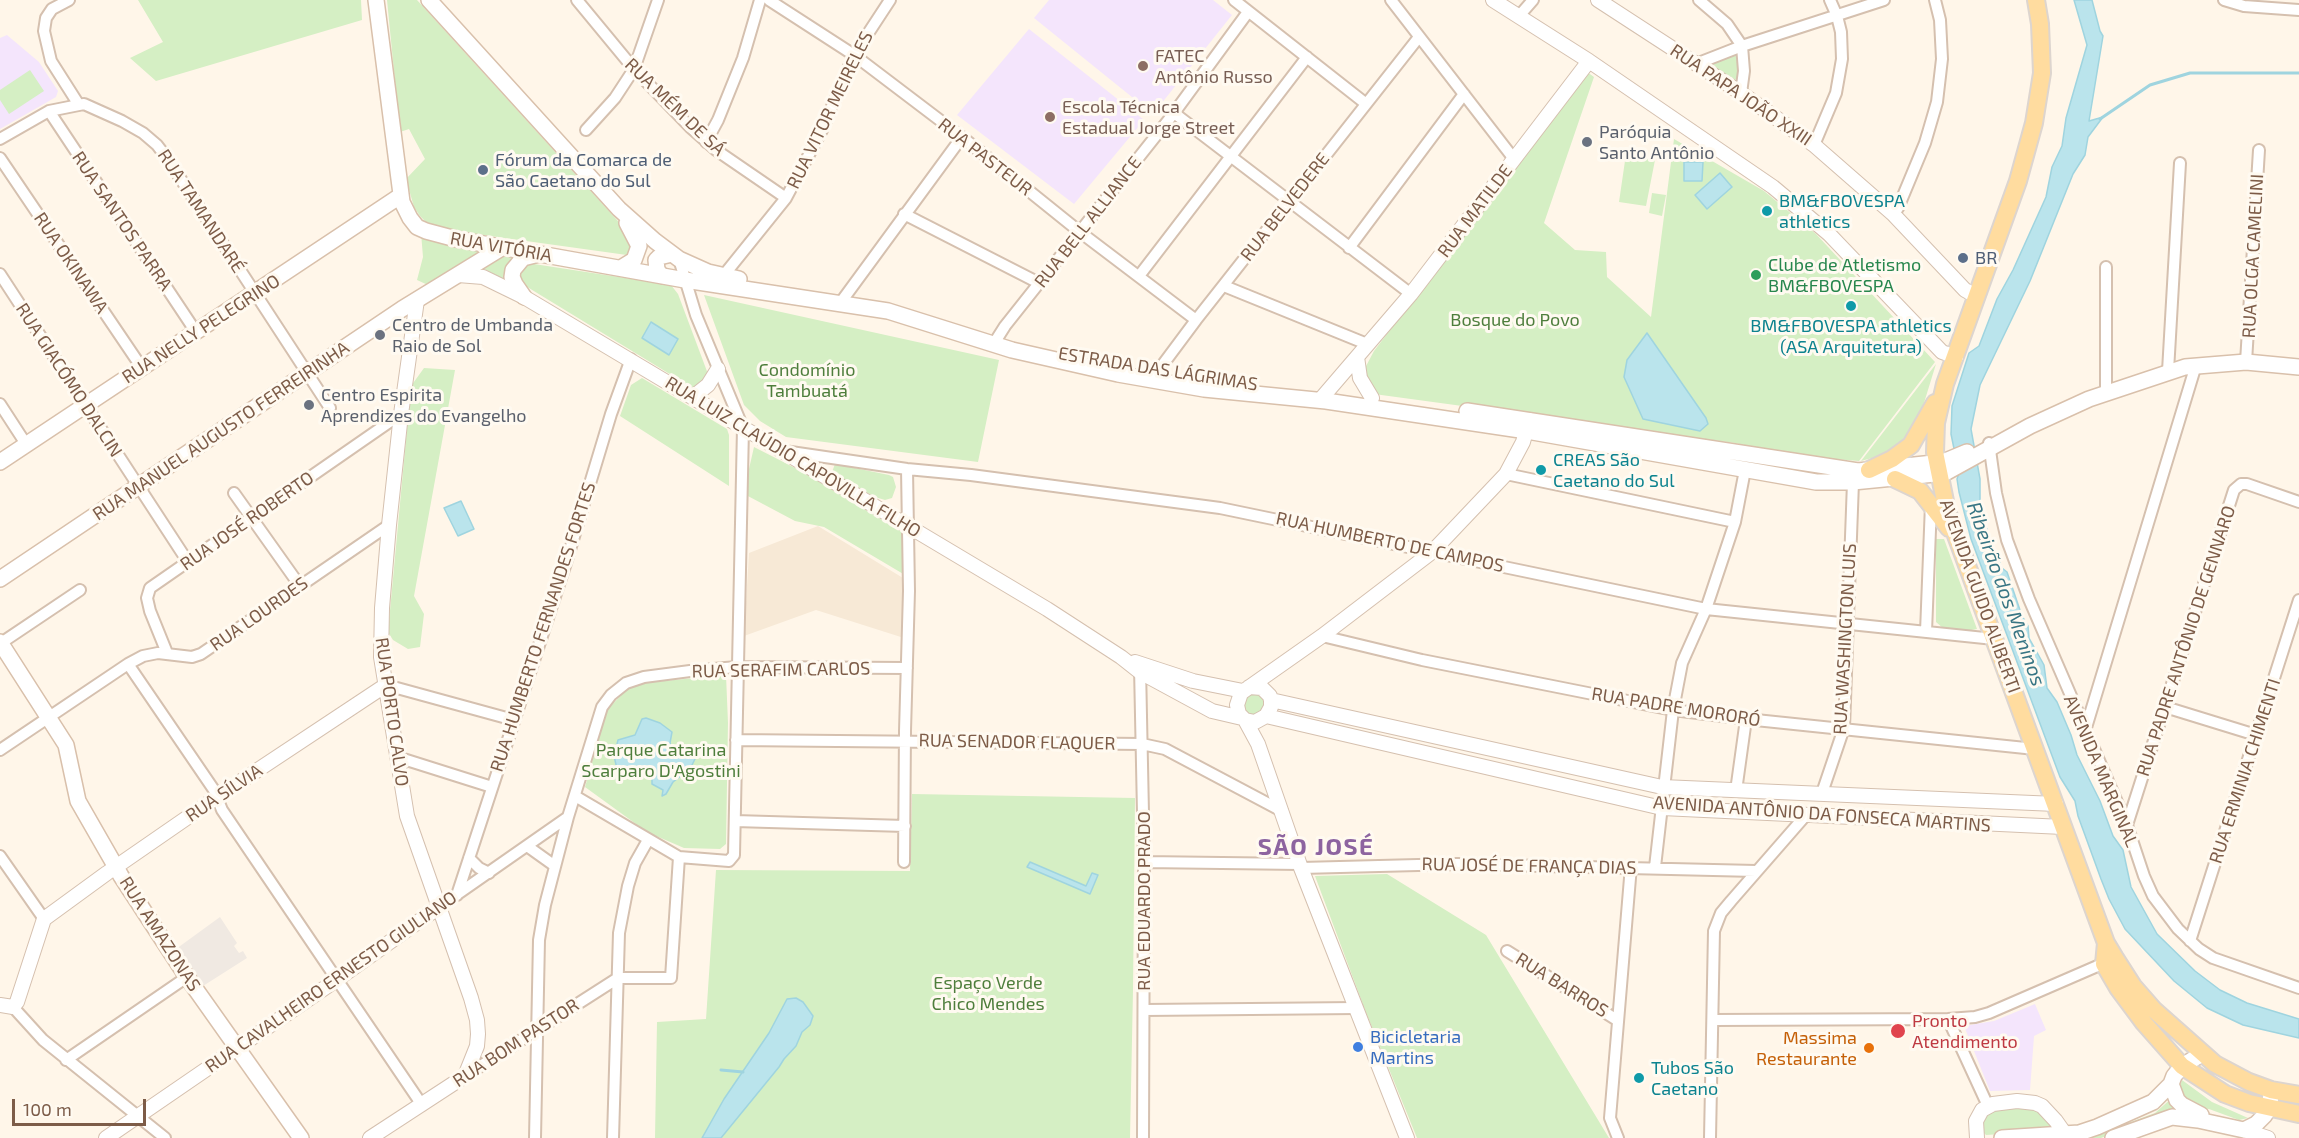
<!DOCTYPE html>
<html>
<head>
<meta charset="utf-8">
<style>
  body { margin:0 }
  #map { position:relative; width:2299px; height:1138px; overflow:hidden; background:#fff6e9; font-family:"Exo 2",sans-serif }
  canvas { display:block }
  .scale { position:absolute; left:12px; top:1099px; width:134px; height:27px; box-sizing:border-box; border:3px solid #7d5c48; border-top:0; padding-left:8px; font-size:18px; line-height:21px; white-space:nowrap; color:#7d5c48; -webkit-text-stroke:4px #fffaf1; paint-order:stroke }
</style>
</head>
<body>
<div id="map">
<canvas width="2299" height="1138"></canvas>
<div class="scale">100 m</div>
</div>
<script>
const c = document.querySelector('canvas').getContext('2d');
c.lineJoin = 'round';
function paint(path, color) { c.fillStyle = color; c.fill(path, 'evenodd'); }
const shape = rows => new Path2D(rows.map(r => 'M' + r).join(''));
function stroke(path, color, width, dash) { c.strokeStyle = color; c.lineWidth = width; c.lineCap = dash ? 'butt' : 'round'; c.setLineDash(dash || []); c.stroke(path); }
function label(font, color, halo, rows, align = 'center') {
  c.font = font + ' "Exo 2",sans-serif'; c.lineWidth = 6; c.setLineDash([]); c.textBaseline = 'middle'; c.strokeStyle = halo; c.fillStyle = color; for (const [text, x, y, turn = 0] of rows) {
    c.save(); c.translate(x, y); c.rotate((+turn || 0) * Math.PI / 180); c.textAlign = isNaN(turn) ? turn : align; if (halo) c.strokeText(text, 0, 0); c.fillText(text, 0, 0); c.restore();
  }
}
paint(shape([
  [818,526,903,578,904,638,816,610,744,636,749,553]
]), '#f7e9d6');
paint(shape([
  [220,917,237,943,234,946,239,953,243,951,247,958,203,986,176,949]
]), '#f0e9e2');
paint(shape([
  [1049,0,1213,0,1232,15,1153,114,1034,18],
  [1029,29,1144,120,1074,204,957,115],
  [7,35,39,62,58,91,56,97,0,129,0,38],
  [2035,1004,2046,1030,2034,1036,2030,1090,1990,1091,1964,1026,1994,1021]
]), '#f4e5fc');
paint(shape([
  [138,0,361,0,362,20,156,81,130,58,163,42],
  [387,0,417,0,637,242,634,256,440,229,429,225,420,216,414,207,406,179,425,159,409,129,400,132],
  [1737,53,1740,70,1734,83,1712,65],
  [30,70,44,91,9,114,0,100,0,90],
  [1587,72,1594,77,1544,223,1575,250,1606,252,1607,277,1651,317,1674,139,1764,191,1816,234,1935,362,1859,461,1797,456,1735,443,1374,394,1366,382,1365,368,1374,351],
  [1626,154,1655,160,1646,206,1619,202],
  [1652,193,1666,195,1662,216,1649,213],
  [421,233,489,250,430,286,417,280,423,257],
  [503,255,515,255,506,268,505,280,483,268],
  [534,264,671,285,678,294,708,374,707,377,696,387,691,387,524,285,520,281,522,269,527,265],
  [704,295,999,360,978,462,786,437,760,421,744,405],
  [1936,364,1915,432,1883,455,1861,461],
  [424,368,455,370,414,596,424,614,420,647,408,649,393,640,388,632,411,386],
  [642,378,727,429,729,435,729,486,620,416,631,385],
  [754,447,801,471,902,532,905,575,824,527,795,521,746,495,746,482],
  [835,464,889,475,893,477,896,487,892,498,885,500,875,497,851,484,832,472],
  [1936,539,1944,539,1977,629,1960,632,1944,629,1936,622],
  [726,675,728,723,726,844,720,849,684,848,647,832,585,787,607,710,626,690,643,683],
  [1256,691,1267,703,1259,717,1245,715,1242,698],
  [912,794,1135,798,1133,990,1130,1138,655,1138,657,1022,706,1019,716,870,910,871],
  [1387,874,1486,935,1609,1138,1417,1138,1365,1010,1315,876],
  [2182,1080,2212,1102,2248,1118,2239,1120,2209,1109,2189,1107,2179,1089],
  [2173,1097,2181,1113,2161,1114,2101,1138,2088,1138,2155,1113],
  [2009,1104,2043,1110,2052,1128,2047,1131,1986,1135,1982,1131,1981,1122,1987,1113]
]), '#d5efc4');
const water = shape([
  [2074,0,2092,0,2100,31,2103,36,2089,121,2103,117,2088,137,2085,155,2073,174,2030,281,1980,385,1971,429,1980,479,1980,503,1985,524,1995,551,2002,568,2007,572,2022,616,2028,626,2029,638,2044,665,2047,688,2057,702,2071,735,2077,755,2100,801,2113,836,2123,850,2131,887,2157,934,2195,971,2220,990,2247,1003,2299,1019,2299,1038,2243,1025,2207,1008,2174,981,2125,929,2109,899,2101,879,2078,816,2075,801,2060,777,1971,539,1959,492,1957,479,1959,473,1951,434,1952,406,1969,353,1979,346,1997,299,2013,270,2046,197,2052,167,2062,146,2066,118,2087,45,2074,0],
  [1684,162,1703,162,1702,181,1684,181,1684,162],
  [1720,173,1732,187,1707,209,1695,195,1720,173],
  [651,322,678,339,669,355,642,338,651,322],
  [1647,333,1706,418,1708,424,1700,431,1643,419,1624,377,1627,360,1647,333],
  [461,501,474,529,458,536,444,508,461,501],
  [646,718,660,723,672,732,670,743,674,751,682,751,691,748,697,755,690,769,673,782,666,794,662,796,663,790,652,784,652,779,646,775,627,778,621,776,617,769,614,756,618,740,635,735,642,719,646,718],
  [1030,862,1086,886,1092,873,1098,875,1090,894,1027,867,1030,862],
  [796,998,803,1002,813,1016,810,1025,802,1032,796,1046,784,1059,779,1067,721,1138,702,1138,724,1099,769,1033,787,999,796,998]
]);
paint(water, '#bae4ec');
stroke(water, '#9fd4df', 1.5);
stroke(shape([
  [2100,119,2150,85,2190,73,2299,73],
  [721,1070,743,1072]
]), '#9fd4df', 3);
const minor = shape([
  [69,0,52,9,46,18,44,31,51,61,79,105],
  [577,0,634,69,690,127,716,150,786,198],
  [769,0,854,55,962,137,1080,232,1196,320],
  [1234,0,1365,103],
  [1391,0,1514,159],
  [1699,0,1727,24,1742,46,1744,71,1741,93],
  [2224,0,2244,6,2299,10],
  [1519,16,1533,0],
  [1696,64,1742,46,1884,0],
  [49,111,196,332],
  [1174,113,1411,294],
  [586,130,615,98,634,69,658,0],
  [0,139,49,111,84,104,122,121,143,133,157,145,167,158,330,408],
  [706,142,718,120,743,58,760,0],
  [1814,145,1836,93,1842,59,1841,32,1837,16,1830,0],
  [0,158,142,368],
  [1898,208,1925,143,1937,102,1942,59,1940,20,1935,0],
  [904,214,1039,283],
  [1349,248,1464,94],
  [0,274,188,562],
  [724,275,786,198,822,130,854,55,890,0],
  [1139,276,1307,57],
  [1224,286,1367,344],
  [841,302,962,137],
  [993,345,1005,326,1174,113,1248,12],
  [2246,362,2259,150],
  [2168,371,2180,163],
  [1155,380,1158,371,1196,320,1419,37],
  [2106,393,2106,267],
  [0,404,26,444],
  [1989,443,1996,493,2007,540,2029,599,2127,825,2144,876,2153,896,2178,929,2199,949,2213,958,2299,988],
  [784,451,907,469,971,475,1220,508,1706,609,1994,639],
  [1506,474,1735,522],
  [234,493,300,586],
  [1926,632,1931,504],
  [1322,636,1422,660,1673,710,1746,719,2035,749],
  [1,643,80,590],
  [167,653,150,611,147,598,150,588,401,414],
  [128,664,214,790,222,810,422,1105],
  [1140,667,1144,862,1143,1138],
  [386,685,514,720],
  [2165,707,2256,735],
  [2085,731,2196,365],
  [736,740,1142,744,1165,749,1282,811],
  [0,750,128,664,143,656,158,653,192,657,201,654,389,525],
  [397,757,492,787],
  [1736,791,1746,719],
  [1822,793,1844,728,1853,482],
  [575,796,679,857,729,861,734,855,743,428,696,315,679,259],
  [735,821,905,826],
  [2127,825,2234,490,2241,484,2247,484,2299,502],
  [527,846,555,866],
  [0,856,44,919],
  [469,858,479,868,489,873],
  [904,862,905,731,909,591,907,469],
  [1144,862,1300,864],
  [1655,867,1673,710,1682,663,1706,609,1735,522,1745,470],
  [1301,868,1457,864,1756,871],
  [457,895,566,563,611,414,631,359],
  [439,907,568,817],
  [2190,941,2299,600],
  [1507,951,1617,1020],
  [13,1007,43,1040,165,1138],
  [1144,1010,1357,1008],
  [1948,1019,1988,1106],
  [1713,1020,1948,1019,1975,1017,1989,1013,2109,961],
  [66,1060,187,977],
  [465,1076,618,978,671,978,679,857],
  [535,1138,539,940,545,905,568,817,602,707,611,695,626,683,644,677,690,671,737,667,907,668],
  [613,1138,619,933,628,886,635,863,648,840],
  [1618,1138,1610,1118,1631,866],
  [1710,1138,1714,931,1721,913,1731,901,1806,815]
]);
const tertiary = shape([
  [1493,0,1589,61,1773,187,1829,234,1942,352,1956,357],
  [1598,0,1741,93,1814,145,1893,214,1965,290,1976,296],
  [458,275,483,277,524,297,1047,609,1121,657,1140,672,1212,711,1242,718],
  [1357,357,1360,378,1372,398],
  [693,397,708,385,718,369],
  [1320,400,1411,294,1589,61],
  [1135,662,1193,681,1243,691],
  [1249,687,1262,688,1270,696,1271,701,1271,707,1266,716,1255,722,1245,720,1239,714,1237,705,1241,693,1322,636,1432,552,1506,474,1523,442,1529,420],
  [1271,700,1662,787,2056,804],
  [1266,716,1662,808,2063,827],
  [1245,720,1258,744,1301,868,1407,1138],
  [0,1005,13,1007,17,1002,44,919,107,873,217,797,386,685],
  [2244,1130,2268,1138],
  [106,1138,332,983,439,907],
  [370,1138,465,1076,477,1046,478,1034,477,1020,471,998,407,816,381,657,382,608,389,525,401,414,417,300],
  [1977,1138,1976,1121,1982,1110,1993,1104,2017,1101,2035,1103,2042,1106,2056,1121,2068,1138]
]);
const secondary = shape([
  [376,0,402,202,410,218,417,227,426,231,456,239,685,280,888,311,1012,350,1118,374,1204,389,1326,401,1527,431,1816,482,1853,482,1945,473,2030,426,2089,399,2185,367,2246,362,2299,367],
  [429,0,619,209,655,241,679,259,708,272,739,279],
  [621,268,634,260,639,246,627,223],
  [662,276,657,270,656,260,659,257,672,254],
  [524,297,515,284,512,277,513,270,523,258,539,254],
  [1467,411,1858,471,1943,462,1967,452],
  [0,462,400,196],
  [0,579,402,309,503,247],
  [0,642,66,745,78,801,121,876,187,977,301,1138],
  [2171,1084,2177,1100,2182,1105,2201,1115],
  [2002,1138,2079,1133,2097,1127,2153,1102,2171,1084,2174,1076,2182,1066,2202,1054],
  [2113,1138,2172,1117,2198,1120,2244,1130,2256,1124,2264,1116,2270,1107,2271,1090]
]);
const primary = shape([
  [2036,0,2040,24,2042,73,2034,123,2018,181,1945,384,1936,423,1935,452,1947,511,2106,943,2115,958,2133,986,2154,1010,2215,1064,2249,1082,2271,1090,2299,1095],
  [1869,470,1892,459,1911,445,1935,403],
  [1895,479,1920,491,1949,528],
  [2106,943,2104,964,2118,988,2144,1023,2182,1066,2225,1094,2249,1103,2299,1114]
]);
stroke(minor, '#d5c0af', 14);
stroke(tertiary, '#d5c0af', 16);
stroke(secondary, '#d9c0ab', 18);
stroke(primary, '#ddd5cf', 20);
stroke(minor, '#fff', 10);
stroke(tertiary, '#fff', 14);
stroke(secondary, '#fff', 15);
stroke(primary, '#ffdc9f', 16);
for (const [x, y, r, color] of [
  [1143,66,6,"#8d6e63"],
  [1050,117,6,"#8d6e63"],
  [1587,142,6,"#6b7280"],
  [483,170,6,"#5c6f8a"],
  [1767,211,6,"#0f9aa8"],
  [1963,258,6,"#5c6f8a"],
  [1756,275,6,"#2e9e5b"],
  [1851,306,6,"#0f9aa8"],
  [380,335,6,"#6b7280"],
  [309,405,6,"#6b7280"],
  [1541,470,6,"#0f9aa8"],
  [1898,1031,8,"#e0444e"],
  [1358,1047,6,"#3f7fe0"],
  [1869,1048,6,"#e8710a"],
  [1639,1078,6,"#0f9aa8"]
]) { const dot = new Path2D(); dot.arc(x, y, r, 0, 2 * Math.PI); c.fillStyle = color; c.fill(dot); stroke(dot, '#fffaf1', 2); }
label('18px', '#785e54', '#fffaf1', [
  ["FATEC",1155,56],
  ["Antônio Russo",1155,77],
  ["Escola Técnica",1062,107],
  ["Estadual Jorge Street",1062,128]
], 'left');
label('18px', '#7d5c48', '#fffaf1', [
  ["RUA PAPA JOÃO XXIII",1741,95,34],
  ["RUA MÉM DE SÁ",675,107,44],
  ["RUA VITOR MEIRELES",830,110,-64],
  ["RUA PASTEUR",985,157,38],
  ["RUA BELVEDERE",1285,207,-52],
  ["RUA TAMANDARÉ",201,211,57],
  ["RUA MATILDE",1475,211,-53],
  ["RUA SANTOS PARRA",122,221,56],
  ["RUA BELL ALLIANCE",1088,222,-52],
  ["RUA VITÓRIA",501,247,10],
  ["RUA OLGA CAMELINI",2253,256,-87],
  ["RUA OKINAWA",71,263,56],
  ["RUA NELLY PELEGRINO",201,329,-33],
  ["ESTRADA DAS LÁGRIMAS",1158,369,9],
  ["RUA GIACÓMO DALCIN",69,380,57],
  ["RUA MANUEL AUGUSTO FERREIRINHA",221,431,-34],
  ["RUA LUIZ CLAÚDIO CAPOVILLA FILHO",793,457,31],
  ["RUA JOSÉ ROBERTO",247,521,-35],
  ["RUA HUMBERTO DE CAMPOS",1390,542,12],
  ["AVENIDA GUIDO ALIBERTI",1980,596,70],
  ["RUA LOURDES",259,614,-35],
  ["RUA HUMBERTO FERNANDES FORTES",543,627,-72],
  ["RUA WASHINGTON LUIS",1845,639,-87],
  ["RUA PADRE ANTÔNIO DE GENNARO",2186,641,-72],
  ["RUA SERAFIM CARLOS",781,670,-1],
  ["RUA PADRE MORORÓ",1676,707,9],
  ["RUA PORTO CALVO",392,712,82],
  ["RUA SENADOR FLAQUER",1017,742,1],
  ["AVENIDA MARGINAL",2101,771,67],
  ["RUA ERMINIA CHIMENTI",2245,771,-72],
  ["RUA SÍLVIA",224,793,-34],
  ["AVENIDA ANTÔNIO DA FONSECA MARTINS",1822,814,4],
  ["RUA JOSÉ DE FRANÇA DIAS",1529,866,1],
  ["RUA EDUARDO PRADO",1144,901,-90],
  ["RUA AMAZONAS",160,934,57],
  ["RUA CAVALHEIRO ERNESTO GIULIANO",331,982,-35],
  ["RUA BARROS",1562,985,32],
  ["RUA BOM PASTOR",516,1043,-33]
]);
label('18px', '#5b616d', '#fffaf1', [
  ["Paróquia",1599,132],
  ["Santo Antônio",1599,153],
  ["Centro de Umbanda",392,325],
  ["Raio de Sol",392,346],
  ["Centro Espirita",321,395],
  ["Aprendizes do Evangelho",321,416]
], 'left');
label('18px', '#4e5e75', '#fffaf1', [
  ["Fórum da Comarca de",495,160],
  ["São Caetano do Sul",495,181],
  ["BR",1975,258]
], 'left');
label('18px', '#0d838f', '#fffaf1', [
  ["BM&FBOVESPA",1779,201],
  ["athletics",1779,222],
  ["BM&FBOVESPA athletics",1851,326,"center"],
  ["(ASA Arquitetura)",1851,347,"center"],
  ["CREAS São",1553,460],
  ["Caetano do Sul",1553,481],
  ["Tubos São",1651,1068],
  ["Caetano",1651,1089]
], 'left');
label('18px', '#27864d', '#fffaf1', [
  ["Clube de Atletismo",1768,265],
  ["BM&FBOVESPA",1768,286]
], 'left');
label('18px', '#4e7e3c', '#fffaf1', [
  ["Bosque do Povo",1515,320],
  ["Condomínio",807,370],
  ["Tambuatá",807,391],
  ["Parque Catarina",661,750],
  ["Scarparo D'Agostini",661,771],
  ["Espaço Verde",988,983],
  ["Chico Mendes",988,1004]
]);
label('18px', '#be3a42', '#fffaf1', [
  ["Pronto",1912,1021],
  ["Atendimento",1912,1042]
], 'left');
label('18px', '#366cbe', '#fffaf1', [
  ["Bicicletaria",1370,1037],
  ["Martins",1370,1058]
], 'left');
label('18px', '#c56008', '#fffaf1', [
  ["Massima",1857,1038],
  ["Restaurante",1857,1059]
], 'right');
label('italic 20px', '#397684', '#fffaf1', [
  ["Ribeirão dos Meninos",2006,594,70]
]);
c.letterSpacing = '1.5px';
label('bold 24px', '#8d64a0', '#fffaf1', [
  ["SÃO JOSÉ",1316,847]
]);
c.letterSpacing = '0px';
</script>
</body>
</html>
